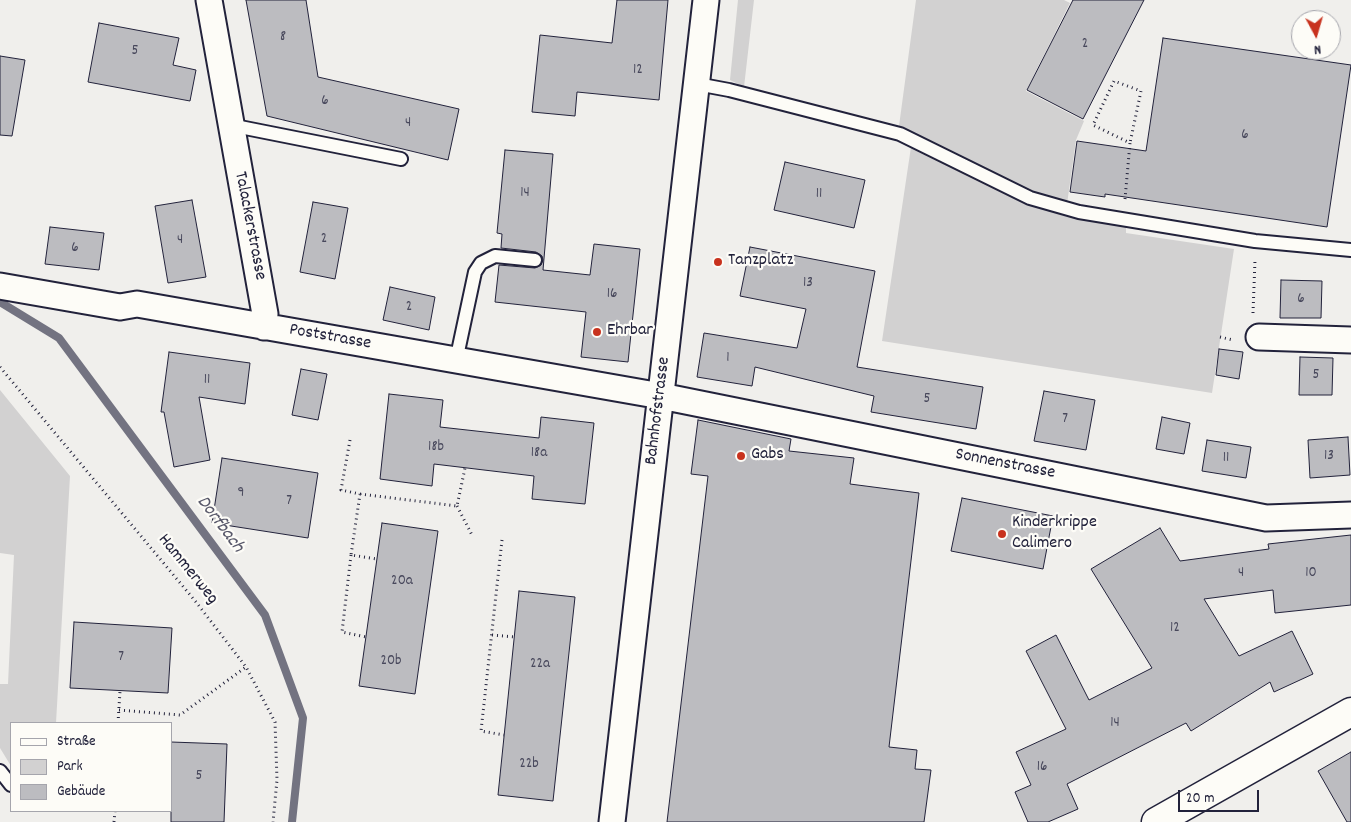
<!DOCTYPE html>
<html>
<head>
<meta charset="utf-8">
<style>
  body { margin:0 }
  #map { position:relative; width:1351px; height:822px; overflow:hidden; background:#f0efec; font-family:Dekko,sans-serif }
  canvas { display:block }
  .legend { position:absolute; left:10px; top:722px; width:162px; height:90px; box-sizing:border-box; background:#fdfcf7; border:1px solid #a5a5ac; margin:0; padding:6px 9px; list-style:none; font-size:15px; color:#22223b }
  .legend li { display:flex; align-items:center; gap:10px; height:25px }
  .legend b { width:25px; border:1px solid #a5a5ac }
  .north { position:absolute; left:1291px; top:10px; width:50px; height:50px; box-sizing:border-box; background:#fdfcf7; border:1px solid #a5a5ac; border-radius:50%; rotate:174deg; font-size:14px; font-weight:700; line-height:20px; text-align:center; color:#22223b }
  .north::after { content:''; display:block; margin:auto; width:18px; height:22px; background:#c8321e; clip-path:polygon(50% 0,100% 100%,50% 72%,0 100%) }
  .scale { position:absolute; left:1178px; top:790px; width:81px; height:22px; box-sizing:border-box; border:2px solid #22223b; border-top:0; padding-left:6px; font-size:15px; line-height:18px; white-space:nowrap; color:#22223b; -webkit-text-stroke:4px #fdfcf7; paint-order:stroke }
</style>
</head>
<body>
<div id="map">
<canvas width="1351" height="822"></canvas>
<ul class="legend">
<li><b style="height:6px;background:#fdfcf7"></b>Straße</li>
<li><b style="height:14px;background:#d2d1d1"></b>Park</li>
<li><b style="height:14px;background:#bcbcc0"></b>Gebäude</li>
</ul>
<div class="north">N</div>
<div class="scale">20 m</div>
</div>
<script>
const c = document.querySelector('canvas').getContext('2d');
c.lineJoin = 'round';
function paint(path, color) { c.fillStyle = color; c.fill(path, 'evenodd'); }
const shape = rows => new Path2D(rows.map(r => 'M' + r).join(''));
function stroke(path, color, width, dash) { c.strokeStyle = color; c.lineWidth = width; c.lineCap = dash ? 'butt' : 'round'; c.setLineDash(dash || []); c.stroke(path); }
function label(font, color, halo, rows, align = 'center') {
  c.font = font + ' Dekko,sans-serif'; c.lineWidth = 4.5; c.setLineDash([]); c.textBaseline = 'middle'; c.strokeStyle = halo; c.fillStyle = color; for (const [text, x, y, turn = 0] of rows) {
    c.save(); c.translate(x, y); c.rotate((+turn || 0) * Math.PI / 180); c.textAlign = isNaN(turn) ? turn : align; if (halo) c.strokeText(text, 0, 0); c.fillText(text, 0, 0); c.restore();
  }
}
paint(shape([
  [738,0,754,0,744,87,730,80],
  [916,0,1064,0,1070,3,1026,91,1084,121,1076,140,1067,204,1012,183,899,126],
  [911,147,923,150,1019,200,1064,216,1126,227,1126,233,1234,249,1212,393,882,341],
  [0,390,70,476,56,723,11,723,11,766,0,748,0,684,8,684,14,555,0,553]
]), '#d2d1d1');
stroke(shape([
  [0,302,59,338,265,615,303,718,292,822]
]), '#737381', 8);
const building = shape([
  [246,0,306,0,318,77,459,109,448,160,267,116,246,0],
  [617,0,668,0,659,100,577,92,575,116,532,112,540,35,612,43,617,0],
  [1073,0,1144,0,1083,119,1027,90,1073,0],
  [99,23,179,38,173,65,196,70,190,101,88,82,99,23],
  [1163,38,1351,65,1327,227,1105,194,1105,197,1070,192,1077,141,1146,151,1163,38],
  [0,56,25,60,12,136,0,135,0,56],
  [505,150,553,154,543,270,590,275,594,244,640,249,628,362,581,357,586,312,495,302,499,265,535,268,541,265,543,260,542,256,536,252,501,248,502,234,497,233,505,150],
  [785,162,865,180,854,228,774,210,785,162],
  [192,200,206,277,168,283,155,206,192,200],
  [313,202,348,208,335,279,300,272,313,202],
  [50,227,104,233,99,270,45,264,50,227],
  [750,247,875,271,857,367,983,387,976,429,871,412,874,396,755,367,752,386,697,377,704,333,797,348,806,309,740,296,750,247],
  [1281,280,1322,281,1321,318,1280,318,1281,280],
  [390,287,435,297,429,330,383,320,390,287],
  [1219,349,1243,352,1239,379,1216,375,1219,349],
  [169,352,250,363,245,404,199,397,210,460,174,467,164,412,161,412,169,352],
  [1300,357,1333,358,1332,395,1299,395,1300,357],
  [301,369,327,374,318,420,292,415,301,369],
  [1044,391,1095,400,1086,450,1034,441,1044,391],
  [389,394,443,400,440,427,539,438,541,417,594,423,585,504,532,499,534,476,434,464,432,486,380,479,389,394],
  [1162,417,1190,423,1184,454,1156,449,1162,417],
  [698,420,791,439,789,451,854,458,850,484,919,493,889,747,917,750,915,769,931,770,924,822,667,822,708,476,691,474,698,420],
  [1348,437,1350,475,1310,478,1308,440,1348,437],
  [1207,440,1251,447,1246,478,1202,471,1207,440],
  [222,458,318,473,308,538,212,523,222,458],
  [962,498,1053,516,1043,569,951,551,962,498],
  [382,523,438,531,415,694,359,686,382,523],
  [1160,528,1180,561,1269,549,1268,544,1351,535,1351,605,1275,613,1273,590,1204,599,1239,656,1292,631,1313,674,1274,692,1270,682,1191,731,1186,723,1067,784,1078,809,1048,822,1028,822,1015,792,1031,785,1016,752,1066,729,1026,651,1056,635,1089,700,1152,668,1091,569,1160,528],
  [519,591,575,597,553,801,498,795,519,591],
  [74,622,172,628,168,693,70,688,74,622],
  [171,742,227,744,224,822,171,822,171,742],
  [1351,752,1351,822,1347,822,1318,771,1351,752]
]);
paint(building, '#bcbcc0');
stroke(building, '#22223b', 1);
const service = shape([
  [697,84,729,90,900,134,1030,198,1079,212,1255,241,1351,250],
  [230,125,401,159],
  [456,361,475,272,481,263,495,256,535,260],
  [0,771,11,785]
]);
const minor = shape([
  [209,0,265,314,264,327],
  [0,286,120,307,137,304,661,396,1266,518,1351,515],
  [1259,337,1351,340],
  [612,822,706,0]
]);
const primary = shape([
  [1156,822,1351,712]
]);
stroke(service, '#22223b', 16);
stroke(minor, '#22223b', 29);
stroke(primary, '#22223b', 31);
stroke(shape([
  [1125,199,1130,143,1093,125,1114,81,1141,91,1130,143],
  [1253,313,1255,260],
  [1220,337,1233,340],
  [0,367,196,602,246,667,275,722,277,780,273,822],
  [350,440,341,490,360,494,351,555,377,559],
  [360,494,457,506,465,468],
  [457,506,473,537],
  [502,540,481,731,504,735],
  [351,555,342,632,366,637],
  [492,635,515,637],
  [119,710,180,715,246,667],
  [118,723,120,691],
  [114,822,115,811]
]), '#22223b', 3, [1, 4]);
stroke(service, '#fdfcf7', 12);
stroke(minor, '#fdfcf7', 25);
stroke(primary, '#fdfcf7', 28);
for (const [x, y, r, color] of [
  [718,262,5,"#c8321e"],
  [597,332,5,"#c8321e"],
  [741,456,5,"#c8321e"],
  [1002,534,5,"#c8321e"]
]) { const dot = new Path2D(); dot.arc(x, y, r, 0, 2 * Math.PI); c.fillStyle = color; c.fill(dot); stroke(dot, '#fdfcf7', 2); }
label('15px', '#48485c', null, [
  ["8",283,38],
  ["2",1085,45],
  ["5",135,52],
  ["12",638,71],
  ["6",325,102],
  ["4",408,124],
  ["6",1245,136],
  ["14",525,194],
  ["11",819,195],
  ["2",324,240],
  ["4",180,241],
  ["6",75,249],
  ["13",808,284],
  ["16",612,295],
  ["6",1301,300],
  ["2",409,308],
  ["1",728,359],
  ["5",1316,376],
  ["11",207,381],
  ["5",927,400],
  ["7",1065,420],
  ["18b",436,448],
  ["18a",539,454],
  ["13",1329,457],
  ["11",1226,459],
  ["9",241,494],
  ["7",289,502],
  ["4",1241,574],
  ["10",1311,574],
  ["20a",402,582],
  ["12",1175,629],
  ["7",121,658],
  ["20b",391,662],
  ["22a",540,665],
  ["14",1115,724],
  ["22b",529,765],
  ["16",1042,768],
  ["5",199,777]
]);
label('18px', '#22223b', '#fdfcf7', [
  ["Talackerstrasse",249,226,79],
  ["Poststrasse",330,338,10],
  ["Bahnhofstrasse",659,411,-83],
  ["Sonnenstrasse",1005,465,11],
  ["Hammerweg",187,570,51]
]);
label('18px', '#22223b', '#fdfcf7', [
  ["Tanzplatz",728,262],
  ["Ehrbar",607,332],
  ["Gabs",751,456],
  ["Kinderkrippe",1012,524],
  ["Calimero",1012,545]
], 'left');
label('italic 19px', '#58586a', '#fdfcf7', [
  ["Dorfbach",219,525,53]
]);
</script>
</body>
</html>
